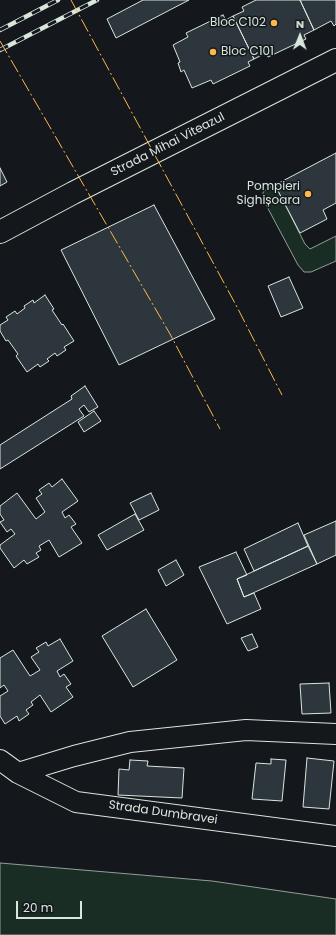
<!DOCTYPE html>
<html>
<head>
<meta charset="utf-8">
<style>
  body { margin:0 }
  #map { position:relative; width:336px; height:935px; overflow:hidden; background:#14181c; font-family:Poppins,sans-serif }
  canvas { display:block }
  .north { position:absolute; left:280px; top:16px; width:40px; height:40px; -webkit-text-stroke:3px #14181c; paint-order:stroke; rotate:1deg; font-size:11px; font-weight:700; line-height:16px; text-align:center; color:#d8e6dc }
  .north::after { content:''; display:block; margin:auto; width:14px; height:18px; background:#d8e6dc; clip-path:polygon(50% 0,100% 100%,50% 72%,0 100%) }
  .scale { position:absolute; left:16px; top:901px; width:66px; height:18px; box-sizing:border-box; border:2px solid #d8e6dc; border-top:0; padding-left:5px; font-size:12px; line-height:14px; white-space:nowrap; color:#d8e6dc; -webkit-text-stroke:3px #14181c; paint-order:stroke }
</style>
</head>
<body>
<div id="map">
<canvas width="336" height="935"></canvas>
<div class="north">N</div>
<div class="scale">20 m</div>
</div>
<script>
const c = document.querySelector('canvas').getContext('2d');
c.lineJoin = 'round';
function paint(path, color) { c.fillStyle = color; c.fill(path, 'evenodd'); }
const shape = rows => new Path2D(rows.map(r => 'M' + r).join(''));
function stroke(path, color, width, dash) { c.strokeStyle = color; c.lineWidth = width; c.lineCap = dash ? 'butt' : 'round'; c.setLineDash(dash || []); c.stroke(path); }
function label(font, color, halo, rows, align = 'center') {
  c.font = font + ' Poppins,sans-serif'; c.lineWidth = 3; c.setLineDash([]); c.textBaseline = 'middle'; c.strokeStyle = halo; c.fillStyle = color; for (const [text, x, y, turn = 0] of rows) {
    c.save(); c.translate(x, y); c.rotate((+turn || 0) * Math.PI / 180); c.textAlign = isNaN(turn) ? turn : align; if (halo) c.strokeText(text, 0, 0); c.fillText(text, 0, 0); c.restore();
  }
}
const green = shape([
  [275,185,305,244,310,249,336,236,336,261,311,272,304,272,298,265,264,201,263,192,268,188,275,185],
  [0,863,212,881,336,899,336,935,0,935,0,863]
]);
paint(green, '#1a2d24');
stroke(green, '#939e99', 1);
const building = shape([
  [143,0,189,0,116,38,107,19,143,0],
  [256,0,300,0,314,30,304,35,306,39,268,57,266,53,254,59,233,16,244,11,242,7,256,0],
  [300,0,336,0,336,24,334,26,331,21,314,30,300,0],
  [223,15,226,20,233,16,254,59,248,62,250,66,213,84,211,80,192,88,184,70,181,72,178,63,180,62,173,45,188,37,186,33,223,15],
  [336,153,336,203,323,210,327,219,300,233,275,185,336,153],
  [0,168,7,182,0,186,0,168],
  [154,205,215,319,119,365,61,250,154,205],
  [289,277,303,308,281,317,268,286,289,277],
  [45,295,54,309,52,310,62,325,63,324,74,341,64,347,66,350,57,356,55,353,47,359,49,361,40,367,38,364,27,372,16,356,18,354,8,340,6,341,0,331,0,325,8,320,6,317,15,311,17,314,25,308,24,306,33,300,34,303,45,295],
  [85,386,98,407,89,412,84,405,79,409,84,416,0,469,0,445,72,399,71,396,85,386],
  [94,411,101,421,84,432,78,422,94,411],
  [62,479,78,501,62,512,65,518,69,515,76,524,71,527,82,543,59,557,49,540,39,546,41,550,36,553,39,557,27,564,24,560,14,568,0,548,0,545,15,534,11,529,7,532,0,522,4,520,0,514,0,506,17,493,36,519,45,512,36,498,42,494,39,490,49,483,52,487,62,479],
  [151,493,159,510,139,520,130,503,151,493],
  [135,514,144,530,107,550,98,535,135,514],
  [336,521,336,555,317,564,304,535,336,521],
  [298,523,308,546,254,571,244,549,298,523],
  [308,546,317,564,244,597,237,579,308,546],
  [236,552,247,575,237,579,244,597,254,593,261,609,227,624,199,567,236,552],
  [176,560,184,575,166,586,158,570,176,560],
  [146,609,177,660,133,687,102,636,146,609],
  [252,634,258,647,248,651,241,638,252,634],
  [60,639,73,661,57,671,60,677,64,674,71,684,66,687,73,697,51,712,40,695,31,702,33,705,26,710,29,714,19,721,17,716,5,724,0,716,0,696,8,691,4,685,0,688,0,658,13,650,30,676,40,670,31,657,39,652,36,648,46,642,48,646,60,639],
  [329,683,331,713,302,714,300,684,329,683],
  [307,758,334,761,329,809,303,807,307,758],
  [271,759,286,760,282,801,252,799,256,763,271,764,271,759],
  [130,760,148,761,147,766,184,768,182,798,118,795,119,769,129,770,130,760]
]);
paint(building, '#2c363c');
stroke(building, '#d8e6dc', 1);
const street = shape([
  [0,760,18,773,76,802,336,836],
  [18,773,74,756,130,742,246,730,336,734]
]);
const highway = shape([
  [0,232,73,193,336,60]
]);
stroke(street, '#d8e6dc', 22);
stroke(highway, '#d8e6dc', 24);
stroke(street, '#14181c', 20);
stroke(highway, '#14181c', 22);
const rail = shape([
  [0,30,58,0],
  [0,50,97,0]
]);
stroke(rail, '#d8e6dc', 4.5);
stroke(rail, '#14181c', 3, [9]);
stroke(shape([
  [71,0,237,307,282,395],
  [0,41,170,334,220,429]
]), '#ffb74d', 1, [14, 3, 2, 3]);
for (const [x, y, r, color] of [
  [274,23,4,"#ffb74d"],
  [213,52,4,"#ffb74d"],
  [308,194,4,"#ffb74d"]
]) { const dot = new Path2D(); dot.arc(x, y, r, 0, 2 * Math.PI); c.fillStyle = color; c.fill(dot); stroke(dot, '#14181c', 1.5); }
label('12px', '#d8e6dc', '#14181c', [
  ["Bloc C102",266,23],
  ["Bloc C101",221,52,"left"],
  ["Pompieri",300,187],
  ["Sighișoara",300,201]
], 'right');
label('12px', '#d8e6dc', '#14181c', [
  ["Strada Mihai Viteazul",168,145,-27],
  ["Strada Dumbravei",163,813,8]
]);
</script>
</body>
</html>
